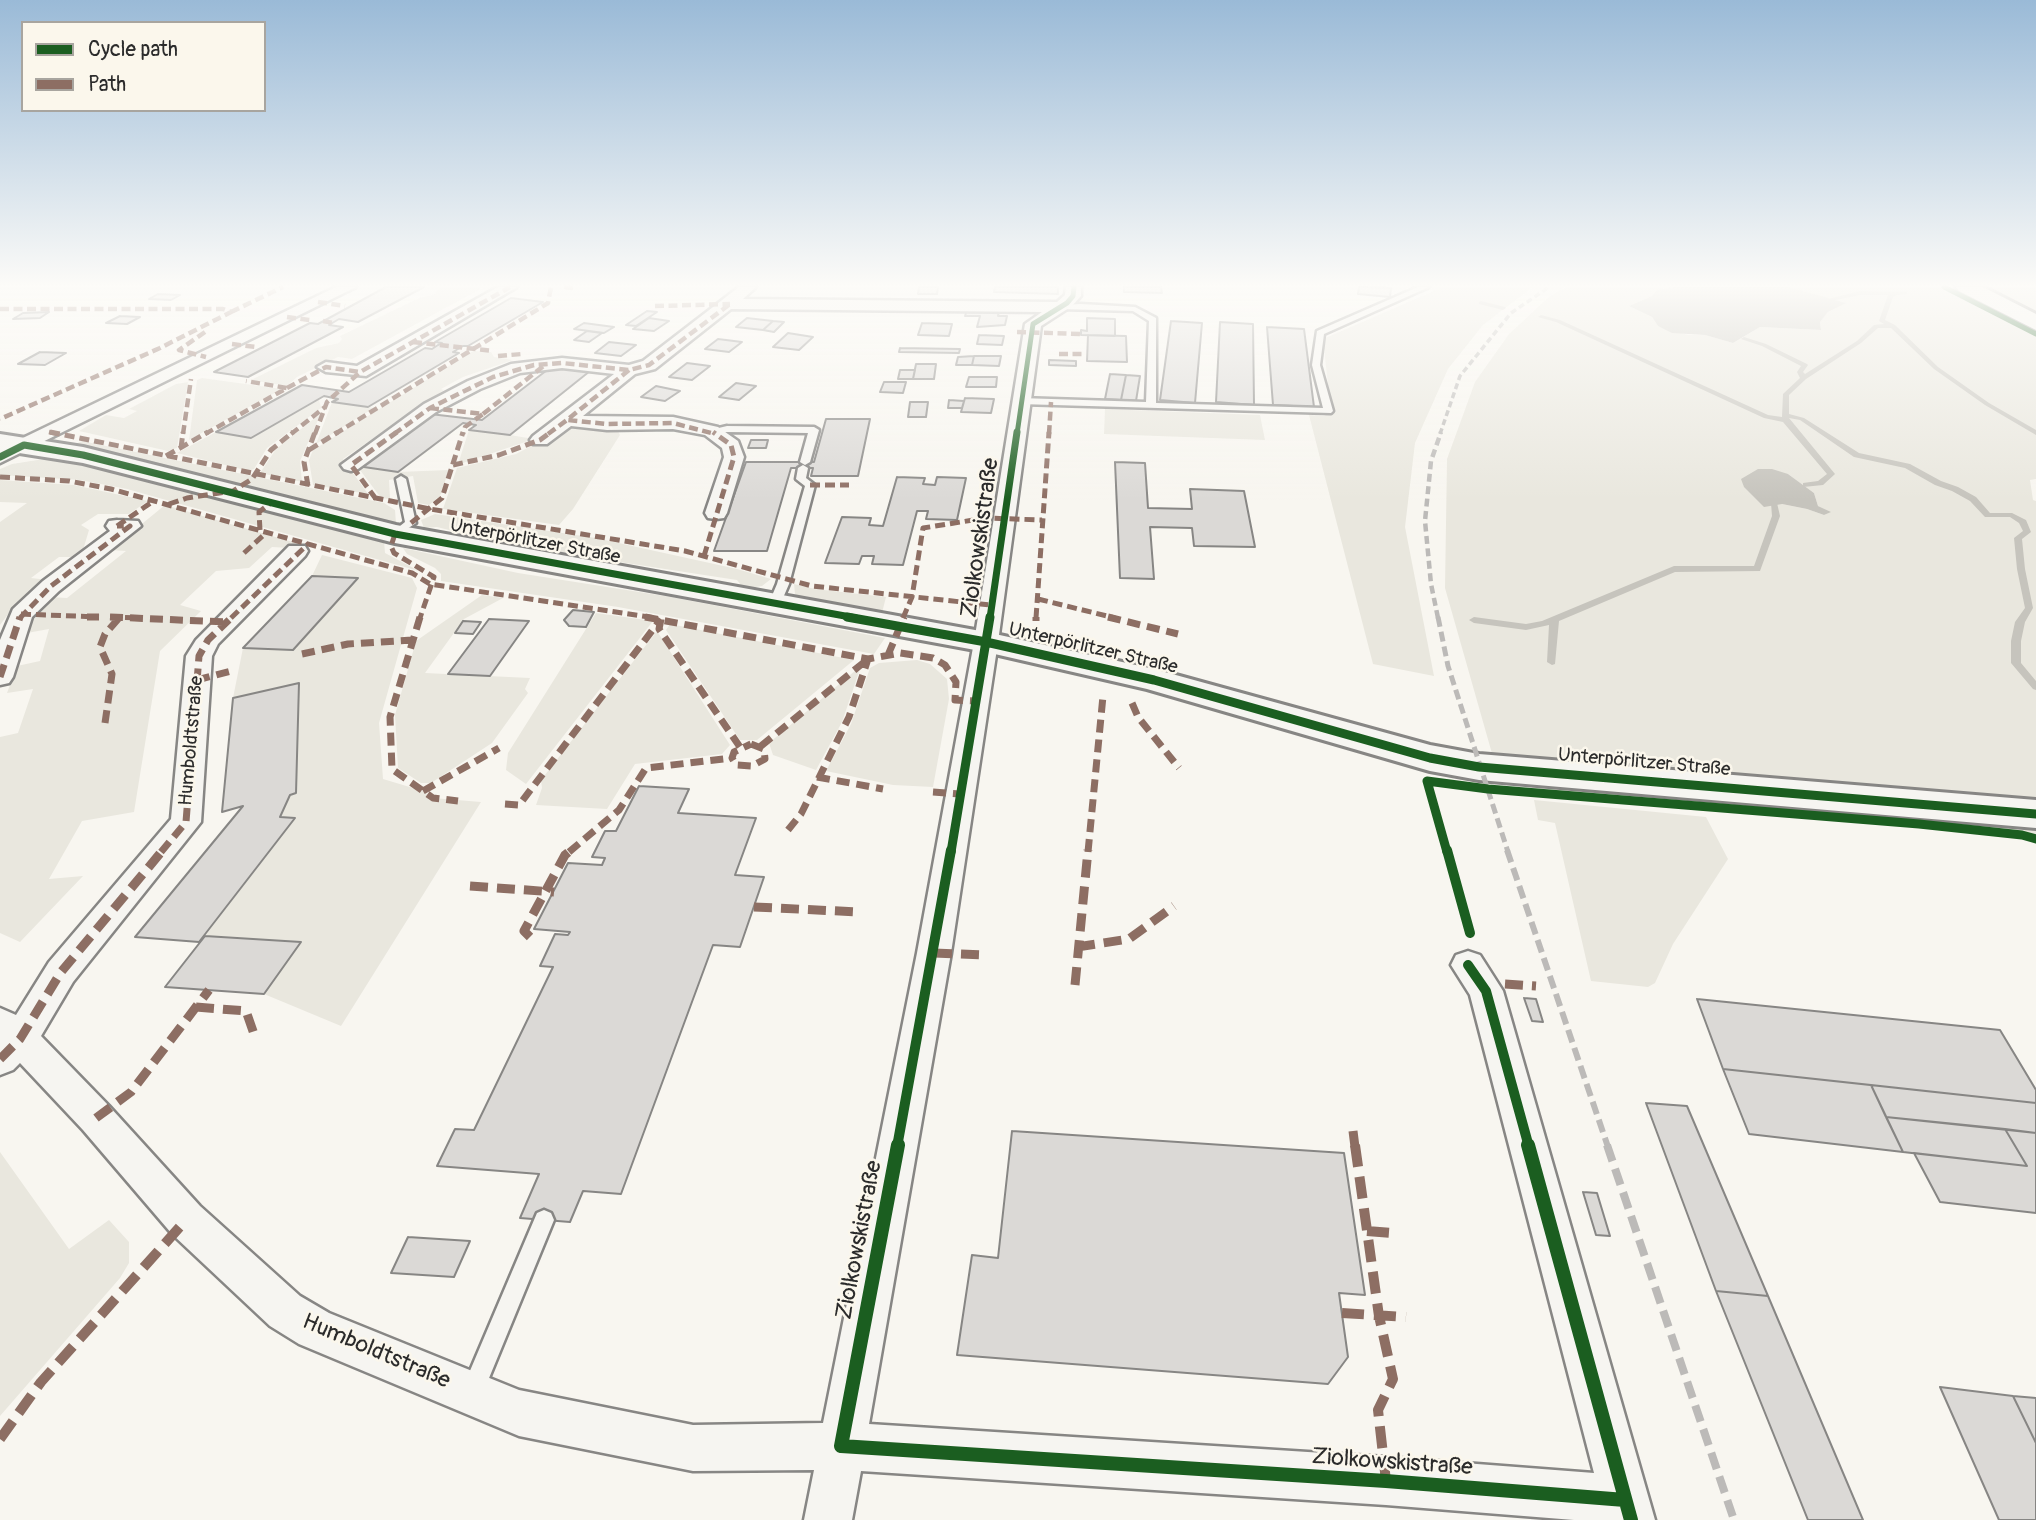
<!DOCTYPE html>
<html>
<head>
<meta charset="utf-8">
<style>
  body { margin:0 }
  #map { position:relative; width:2036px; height:1520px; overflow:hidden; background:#f8f6f0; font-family:Pangolin,sans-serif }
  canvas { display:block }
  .legend { position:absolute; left:21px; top:21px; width:245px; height:91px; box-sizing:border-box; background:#fbf7ec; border:2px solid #a8a59f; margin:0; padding:9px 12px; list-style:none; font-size:21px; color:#2b2b2b }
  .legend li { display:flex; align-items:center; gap:14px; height:35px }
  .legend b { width:35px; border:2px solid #a8a59f }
</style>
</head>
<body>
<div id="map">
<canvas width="2036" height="1520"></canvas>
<ul class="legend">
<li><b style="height:9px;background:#1b5e20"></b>Cycle path</li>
<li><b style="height:9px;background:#8d6e63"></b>Path</li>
</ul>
</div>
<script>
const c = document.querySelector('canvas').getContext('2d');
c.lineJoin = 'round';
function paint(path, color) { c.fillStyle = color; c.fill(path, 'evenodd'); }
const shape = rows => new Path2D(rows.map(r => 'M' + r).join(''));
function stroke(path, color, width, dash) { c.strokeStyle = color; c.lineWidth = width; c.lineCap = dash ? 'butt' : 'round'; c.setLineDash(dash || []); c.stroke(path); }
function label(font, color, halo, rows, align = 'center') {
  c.font = font + ' Pangolin,sans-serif'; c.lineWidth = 5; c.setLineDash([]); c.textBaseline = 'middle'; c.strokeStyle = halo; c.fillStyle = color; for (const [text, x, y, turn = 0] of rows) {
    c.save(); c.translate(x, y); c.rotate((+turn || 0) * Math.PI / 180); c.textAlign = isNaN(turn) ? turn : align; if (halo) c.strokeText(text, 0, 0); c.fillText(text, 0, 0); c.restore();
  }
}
paint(shape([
  [440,287,484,287,352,359,338,357,297,377,287,386,251,380,316,348,339,343,342,339,340,336,419,298,435,294],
  [1443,287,1533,287,1483,325,1448,369,1415,443,1405,527,1434,676,1373,664,1309,415,1324,416,1331,413,1323,339],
  [1566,287,1674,287,1657,290,1652,296,1629,306,1652,317,1658,326,1688,335,1705,335,1733,343,1760,327,1821,330,1820,322,1828,312,1845,303,1789,287,1937,287,2036,336,2036,479,2030,480,2033,500,2036,501,2036,798,1493,757,1445,588,1447,459,1475,382,1509,334,1550,296],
  [1788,474,1814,493,1818,506,1830,512,1824,515,1807,509,1782,504],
  [1981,287,2036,287,2036,315],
  [473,351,491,352,494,357,513,360,463,377,441,389,444,390,343,459,368,494,313,485,309,460,313,450],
  [202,378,282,389,189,440,197,380],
  [188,382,177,448,168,451,79,431,106,415,124,418,137,411,129,409,176,384],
  [319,399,321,408,267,448,254,469,249,471,177,453,216,432,251,438],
  [332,402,374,408,316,444],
  [1105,409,1260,415,1265,440,1104,434],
  [321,413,300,461,302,482,260,473,276,449],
  [574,426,618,431,620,435,573,509,559,525,443,509,457,468,516,454,563,429],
  [469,430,510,435,534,439,463,463,459,461],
  [82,441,384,503,395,510,396,524,75,444],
  [50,458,183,488,384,541,385,553,419,571,127,489,80,480,0,475,0,469,12,464],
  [357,466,398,472,449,470,440,496,429,505,418,503,413,476,389,480,390,499,381,498],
  [0,480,74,485,148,501,129,514,98,514,81,525,89,530,83,550,77,557,59,557,31,578,48,580,18,601,0,625,0,522,27,503,0,502],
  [165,505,296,543,290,548,272,547,249,568,216,571,180,605,201,611,160,651,134,812,82,821,49,879,83,876,20,942,0,933,0,737,18,733,33,689,7,693,17,666,40,661,49,629,27,633,33,614,49,597,67,598,126,551,110,550],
  [435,514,596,538,737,569,771,579,762,586,744,589,737,580,508,545,437,527,424,528,421,520],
  [403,548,518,573,671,597,885,638,874,654,618,607,441,581,441,574,435,568,407,554],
  [322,555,412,578,417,588,379,723,383,779,423,791,433,798,481,802,341,1026,264,994,300,942,205,936,295,818,280,817,290,795,296,792,299,683,233,698,243,648,293,650,358,579,312,576],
  [794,584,815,589,886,597,882,613,803,600,795,594],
  [482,595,503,598,464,619,425,673,530,678,525,689,528,693,492,743,431,783,421,783,398,768,395,715,416,641],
  [596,613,653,621,526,784,506,770,508,753],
  [670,624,854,660,757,740,740,740,666,630],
  [657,631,730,745,722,754,635,764,607,809,536,805,542,788,541,780],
  [917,660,930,664,947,679,949,699,933,787,893,785,826,771,851,724,870,668,879,663],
  [856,670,859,672,842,722,816,770,773,755,769,743],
  [1531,785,1678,795,1692,801,1532,789],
  [1534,800,1706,817,1728,859,1673,944,1655,983,1648,987,1591,981,1555,823,1538,820],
  [1755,804,2036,824,2036,835,2020,831,1768,809],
  [0,1152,69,1249,109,1220,129,1242,129,1263,120,1278,0,1416]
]), '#e9e7de');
paint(shape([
  [1674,287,1789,287,1846,303,1828,312,1820,322,1821,330,1760,327,1733,343,1705,335,1672,333,1658,326,1652,317,1629,306,1652,296,1657,290],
  [1758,469,1772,469,1788,474,1814,493,1818,506,1831,512,1824,515,1807,509,1782,504,1764,507,1744,487,1741,479]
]), '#c6c4bd');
paint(shape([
  [1860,291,1907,292,1907,294,1897,295,1893,297,1885,320,1895,325,1938,367,1989,403,2036,430,2036,435,1985,405,1934,369,1891,328,1878,328,1861,343,1806,379,1789,395,1789,414,1804,418,1859,453,1910,464,1941,481,1958,487,1976,497,1990,513,2012,513,2026,520,2031,532,2022,539,2025,569,2033,608,2025,622,2021,641,2021,663,2036,681,2036,690,2033,689,2011,663,2011,641,2015,622,2025,608,2017,569,2014,538,2023,531,2019,523,2010,517,1985,517,1970,501,1952,491,1935,485,1905,468,1854,457,1800,420,1789,418,1835,474,1823,485,1803,487,1803,483,1818,481,1827,474,1783,422,1764,418,1556,322,1538,317,1541,315,1560,320,1768,415,1782,417,1783,394,1800,378,1797,372,1801,366,1762,346,1741,339,1744,337,1766,344,1807,364,1808,365,1803,372,1805,374,1857,341,1874,325,1884,324,1879,321,1888,295,1860,295,1831,301,1828,299,1860,291],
  [1481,301,1505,307,1506,308,1503,310,1479,304,1479,302,1481,301],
  [1771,503,1777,503,1780,516,1760,571,1675,572,1559,621,1555,664,1552,665,1547,662,1549,625,1526,630,1474,623,1469,620,1474,617,1526,624,1542,621,1674,566,1754,566,1772,516,1771,503]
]), '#c6c4bd');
const building = shape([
  [386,287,424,287,358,322,339,319,329,325,343,327,248,377,214,372,310,323,318,324,386,287],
  [919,287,938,287,937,294,918,294,919,287],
  [995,287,1058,287,1058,294,994,292,995,287],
  [1124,287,1161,287,1162,293,1124,292,1124,287],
  [1359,287,1391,288,1390,297,1358,294,1359,287],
  [158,294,180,295,171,300,149,299,158,294],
  [511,298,543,302,468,346,463,346,453,352,459,353,368,407,332,402,338,399,324,396,251,438,216,432,302,385,349,392,425,348,432,349,438,345,442,343,435,342,511,298],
  [967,310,999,311,998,316,1007,316,1005,325,977,327,980,316,965,316,967,310],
  [647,311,657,312,636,326,626,325,647,311],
  [49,312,40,318,13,319,23,313,49,312],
  [120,316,140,317,127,324,106,323,120,316],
  [649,318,669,321,654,331,633,329,649,318],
  [747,318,773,321,763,330,736,327,747,318],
  [1087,318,1115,319,1115,336,1081,335,1081,330,1087,331,1087,318],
  [773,321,784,322,774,332,763,330,773,321],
  [1171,321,1202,323,1195,403,1160,400,1171,321],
  [1220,322,1253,324,1254,405,1216,402,1220,322],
  [584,323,614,327,604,333,574,329,584,323],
  [922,323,952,324,949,336,918,335,922,323],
  [1267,327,1304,329,1314,407,1273,405,1267,327],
  [587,331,602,333,589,342,574,340,587,331],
  [788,333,813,337,799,350,773,347,788,333],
  [979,335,1004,336,1002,345,977,344,979,335],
  [1088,335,1126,336,1127,362,1087,361,1088,335],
  [718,339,742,342,729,352,705,349,718,339],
  [609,342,636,345,621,356,595,353,609,342],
  [900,348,960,349,959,353,899,352,900,348],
  [40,352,66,353,45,365,18,364,40,352],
  [974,356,1001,356,999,366,972,365,974,356],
  [974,356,972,365,956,365,958,357,974,356],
  [1049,360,1076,361,1076,366,1049,365,1049,360],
  [687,363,710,366,692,380,669,377,687,363],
  [916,364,936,364,934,379,913,379,916,364],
  [551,367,590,371,510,435,469,430,476,425,463,423,398,472,357,466,430,414,482,420,551,367],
  [900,370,915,370,913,379,898,379,900,370],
  [1110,374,1126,375,1121,400,1105,399,1110,374],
  [1126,375,1140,376,1136,401,1121,400,1126,375],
  [969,377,997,377,996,387,966,387,969,377],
  [884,382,906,382,903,393,880,392,884,382],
  [736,383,756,386,739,400,719,397,736,383],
  [656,386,680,391,665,401,641,397,656,386],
  [965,398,994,399,991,413,961,412,965,398],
  [949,400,964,401,962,408,948,408,949,400],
  [910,402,928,402,926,417,908,417,910,402],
  [826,419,870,419,858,476,811,476,813,468,791,468,767,551,714,551,746,462,814,462,826,419],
  [751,440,768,440,766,448,748,448,751,440],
  [1115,462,1145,463,1148,508,1192,509,1190,489,1244,491,1255,547,1194,546,1192,528,1150,527,1154,579,1120,578,1115,462],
  [897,477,925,478,923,484,935,485,937,477,966,478,957,520,926,519,928,511,917,511,903,565,872,564,874,556,862,556,859,564,825,563,842,517,871,518,869,525,883,526,897,477],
  [312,576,358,578,293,650,243,648,312,576],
  [573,610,594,612,586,627,569,626,564,620,573,610],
  [489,619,529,621,490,676,448,674,489,619],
  [463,621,481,622,473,634,455,633,463,621],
  [299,683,296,793,290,795,280,817,295,818,199,942,135,937,243,806,222,812,233,698,299,683],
  [639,786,689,789,678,813,756,818,735,875,764,877,740,947,713,945,621,1194,583,1191,570,1222,520,1218,539,1174,437,1166,455,1129,474,1130,553,967,540,966,555,934,568,935,570,932,534,929,568,863,602,865,605,858,592,857,605,831,616,831,639,786],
  [205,936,301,942,264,994,165,987,205,936],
  [1524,998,1536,999,1543,1022,1532,1021,1524,998],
  [1697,999,2000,1030,2036,1090,2036,1103,1723,1069,1697,999],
  [1723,1069,1871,1085,1903,1152,1749,1134,1723,1069],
  [1871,1085,2036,1103,2036,1133,1886,1117,1871,1085],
  [1646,1103,1687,1106,1768,1296,1716,1291,1646,1103],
  [1886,1117,2005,1129,2027,1166,1903,1152,1886,1117],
  [2005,1129,2036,1133,2036,1213,1940,1202,1914,1153,2027,1166,2005,1129],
  [1012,1131,1344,1153,1365,1295,1339,1293,1348,1357,1328,1384,957,1355,972,1255,998,1258,1012,1131],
  [1583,1192,1597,1193,1610,1236,1596,1235,1583,1192],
  [408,1237,470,1241,454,1277,391,1273,408,1237],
  [1716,1291,1768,1296,1863,1520,1808,1520,1716,1291],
  [1940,1387,2013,1396,2036,1443,2036,1520,1999,1520,1940,1387],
  [2013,1396,2036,1398,2036,1443,2013,1396]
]);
paint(building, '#dbd9d6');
stroke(building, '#878684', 2);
const lane = shape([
  [1418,287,1429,287,1324,334,1320,365,1333,411,1331,413,1020,404,1015,401,1020,398,1146,402,1149,321,1133,311,1060,309,1056,307,1060,305,1081,304,1135,307,1156,318,1156,403,1323,408,1312,365,1317,331,1418,287],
  [727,426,814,427,819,430,810,462,805,465,800,462,808,433,727,432,711,434,706,431,727,426],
  [803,465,808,468,806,478,815,485,789,584,780,605,774,609,768,605,777,584,805,486,796,479,798,468,803,465],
  [401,476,406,479,416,523,395,537,390,534,405,522,396,479,401,476],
  [544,1210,551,1213,554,1220,480,1400,472,1403,464,1400,461,1392,537,1213,544,1210]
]);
const street = shape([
  [336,287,356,287,0,463,0,449,336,287],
  [498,287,517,287,366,376,326,372,317,367,326,362,357,366,498,287],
  [739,287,756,287,743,299,1057,302,1065,295,1066,287,1081,287,1081,296,1072,306,1041,326,998,642,951,953,869,1424,1386,1457,1594,1473,1470,995,1451,965,1456,955,1468,951,1480,955,1503,991,1655,1520,1574,1520,1386,1505,861,1471,852,1520,804,1520,814,1470,693,1471,519,1436,299,1344,270,1326,172,1234,83,1130,20,1063,13,1070,0,1075,0,1008,16,1015,49,962,171,819,186,656,196,640,289,546,305,546,308,551,305,556,218,644,212,656,201,822,73,982,41,1036,109,1106,200,1206,300,1296,329,1313,519,1390,693,1425,823,1423,917,953,974,642,1025,324,1042,312,731,309,655,369,635,374,583,416,673,417,718,427,738,441,744,457,727,513,724,518,716,519,708,518,705,513,724,457,722,448,705,435,673,429,607,430,571,426,547,444,533,444,530,440,533,436,614,374,562,368,520,373,480,389,436,412,358,469,351,471,344,469,341,465,424,404,468,381,511,364,562,358,629,365,643,361,739,287],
  [117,520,138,521,141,526,59,591,32,617,13,677,9,683,0,685,0,640,13,609,43,581,110,531,106,526,109,521,117,520]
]);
const secondary = shape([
  [1956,287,1983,287,2036,314,2036,330,1959,291,1956,287],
  [0,434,83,447,396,525,986,632,1154,669,1430,745,1479,754,2036,800,2036,828,1479,780,1430,771,1147,689,986,652,395,543,83,463,0,450,0,434]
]);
stroke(lane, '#878684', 5);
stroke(street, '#878684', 5);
stroke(secondary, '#878684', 6);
paint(lane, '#f6f5f1');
paint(street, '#f6f5f1');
paint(secondary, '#f6f5f1');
stroke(shape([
  [1440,434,1460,376,1511,313,1549,287]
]), '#bcbab8', 3.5, [6, 3.5]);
stroke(shape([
  [1438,618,1431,584,1425,521,1431,461,1441,432]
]), '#bcbab8', 4.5, [8, 4.5]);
stroke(shape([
  [1438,617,1448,666,1508,852]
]), '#bcbab8', 5, [10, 5]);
stroke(shape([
  [1507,850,1608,1147]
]), '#bcbab8', 6, [13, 6]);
stroke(shape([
  [1607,1145,1734,1520]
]), '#bcbab8', 8, [17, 8]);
stroke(shape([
  [564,287,573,288],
  [318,302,345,306],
  [655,306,730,304],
  [0,309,223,309,231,312,160,348,0,419],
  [231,312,283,287],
  [287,317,310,320],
  [323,321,334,323],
  [205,332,179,350,206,357],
  [1017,332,1081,334],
  [413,342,493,351],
  [232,344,256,347],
  [1059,354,1082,354],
  [498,356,522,354],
  [629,370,567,420,607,424,673,423,715,434],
  [287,388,326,367,360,372,510,287],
  [430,408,483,414,465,427,463,434],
  [483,414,546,364],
  [49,432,58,434],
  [183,434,191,379],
  [205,434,287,388,246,381],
  [291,434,325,407],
  [315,434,327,402,360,372],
  [335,434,548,303,551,287],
  [394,434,430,408,493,377,534,365,562,363,629,370,649,365,730,304],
  [548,434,567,420],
  [1049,434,1051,402]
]), '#8d6e63', 4.5, [9, 4.5]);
stroke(shape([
  [50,432,430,509,685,551,812,586,990,605],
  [181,448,183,432],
  [309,450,338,432],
  [166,456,208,432],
  [453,465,499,455,540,440,551,432],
  [0,477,69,481,111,489,412,573,430,584,656,618],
  [810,485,849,485],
  [308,486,304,462,315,432],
  [376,499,351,465,397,432],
  [169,504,187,498,233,491,252,479,271,450,293,432],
  [411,523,442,498,463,432],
  [117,526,155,500],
  [260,530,259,512,272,502],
  [395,534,391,546,394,553,434,577,420,618],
  [244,553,267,532],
  [704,556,734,457,731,445,713,432],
  [1038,599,1115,618],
  [21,614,99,617],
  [110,617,140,618],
  [20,618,51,586,130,526,117,526],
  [231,618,309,543],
  [903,618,912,597,923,528,986,518,1042,520],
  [1036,618,1049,432]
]), '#8d6e63', 5, [10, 5]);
stroke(shape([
  [87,617,99,617],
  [110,617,226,622],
  [420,617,390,717,392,769,433,798,458,801],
  [645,617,868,659,900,653,933,658,945,665,956,682,955,700,976,701],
  [1108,617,1178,634],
  [661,619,659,629,740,747],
  [1036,621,1036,617],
  [302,654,348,644,412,640],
  [888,655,904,617],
  [0,677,20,617],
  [197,680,231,671],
  [1132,703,1138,717,1179,768],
  [105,723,112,674,100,647,105,634,119,618],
  [751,744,764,749,765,759,752,766,736,765,732,758,734,752,751,744],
  [761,746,868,659],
  [817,777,883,789],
  [423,791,499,748],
  [933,792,959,794],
  [505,804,519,805,661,619],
  [788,830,801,814,849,717,868,659],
  [161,852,186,822,199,656,208,640,232,617],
  [569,852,619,810,646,768,732,758],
  [1088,852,1103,696]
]), '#8d6e63', 7, [13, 7]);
stroke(shape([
  [470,886,554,892],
  [754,907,860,912],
  [530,937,524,931,565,855,571,850],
  [1077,947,1129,939,1174,906],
  [934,953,984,955],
  [1505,984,1536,986],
  [1075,985,1088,850],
  [196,1007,246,1011,254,1034],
  [0,1059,20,1039,61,972,163,850],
  [96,1118,131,1092,209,990],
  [1353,1131,1355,1147]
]), '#8d6e63', 9, [18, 9]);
stroke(shape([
  [1355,1145,1379,1316,1393,1379,1378,1410,1386,1481],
  [1367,1231,1393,1233],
  [1342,1313,1406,1317],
  [0,1439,41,1382,186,1220]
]), '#8d6e63', 10, [22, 10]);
stroke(shape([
  [1944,287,2036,334],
  [1017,434,1033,324,1067,303,1073,296,1074,287]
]), '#1b5e20', 5);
stroke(shape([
  [0,457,24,445,83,455,395,534,856,618],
  [990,618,1017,432]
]), '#1b5e20', 7);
stroke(shape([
  [847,617,986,642,1154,680,1430,758,1479,767,2036,814],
  [951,852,990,617],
  [1447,852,1427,781,1488,789,1919,824,2022,835,2036,839]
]), '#1b5e20', 9);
stroke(shape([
  [1447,850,1470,933],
  [1468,965,1486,991,1529,1147],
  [897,1147,951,850]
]), '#1b5e20', 10);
stroke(shape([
  [898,1145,841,1446,1386,1481,1625,1500],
  [1528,1145,1631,1520]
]), '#1b5e20', 14);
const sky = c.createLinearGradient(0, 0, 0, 500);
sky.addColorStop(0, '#9abad7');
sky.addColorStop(0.57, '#fcfbf8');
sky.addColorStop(1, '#fcfbf800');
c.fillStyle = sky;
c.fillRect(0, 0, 2036, 500);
label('19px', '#2b2b2b', '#fbf7ec', [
  ["Unterpörlitzer Straße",535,542,11],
  ["Unterpörlitzer Straße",1093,649,13],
  ["Humboldtstraße",192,741,-85],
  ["Unterpörlitzer Straße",1644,763,5]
]);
label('23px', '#2b2b2b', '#fbf7ec', [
  ["Ziolkowskistraße",981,538,-82],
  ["Ziolkowskistraße",860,1240,-79],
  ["Humboldtstraße",376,1352,23],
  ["Ziolkowskistraße",1392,1463,4]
]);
</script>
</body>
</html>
